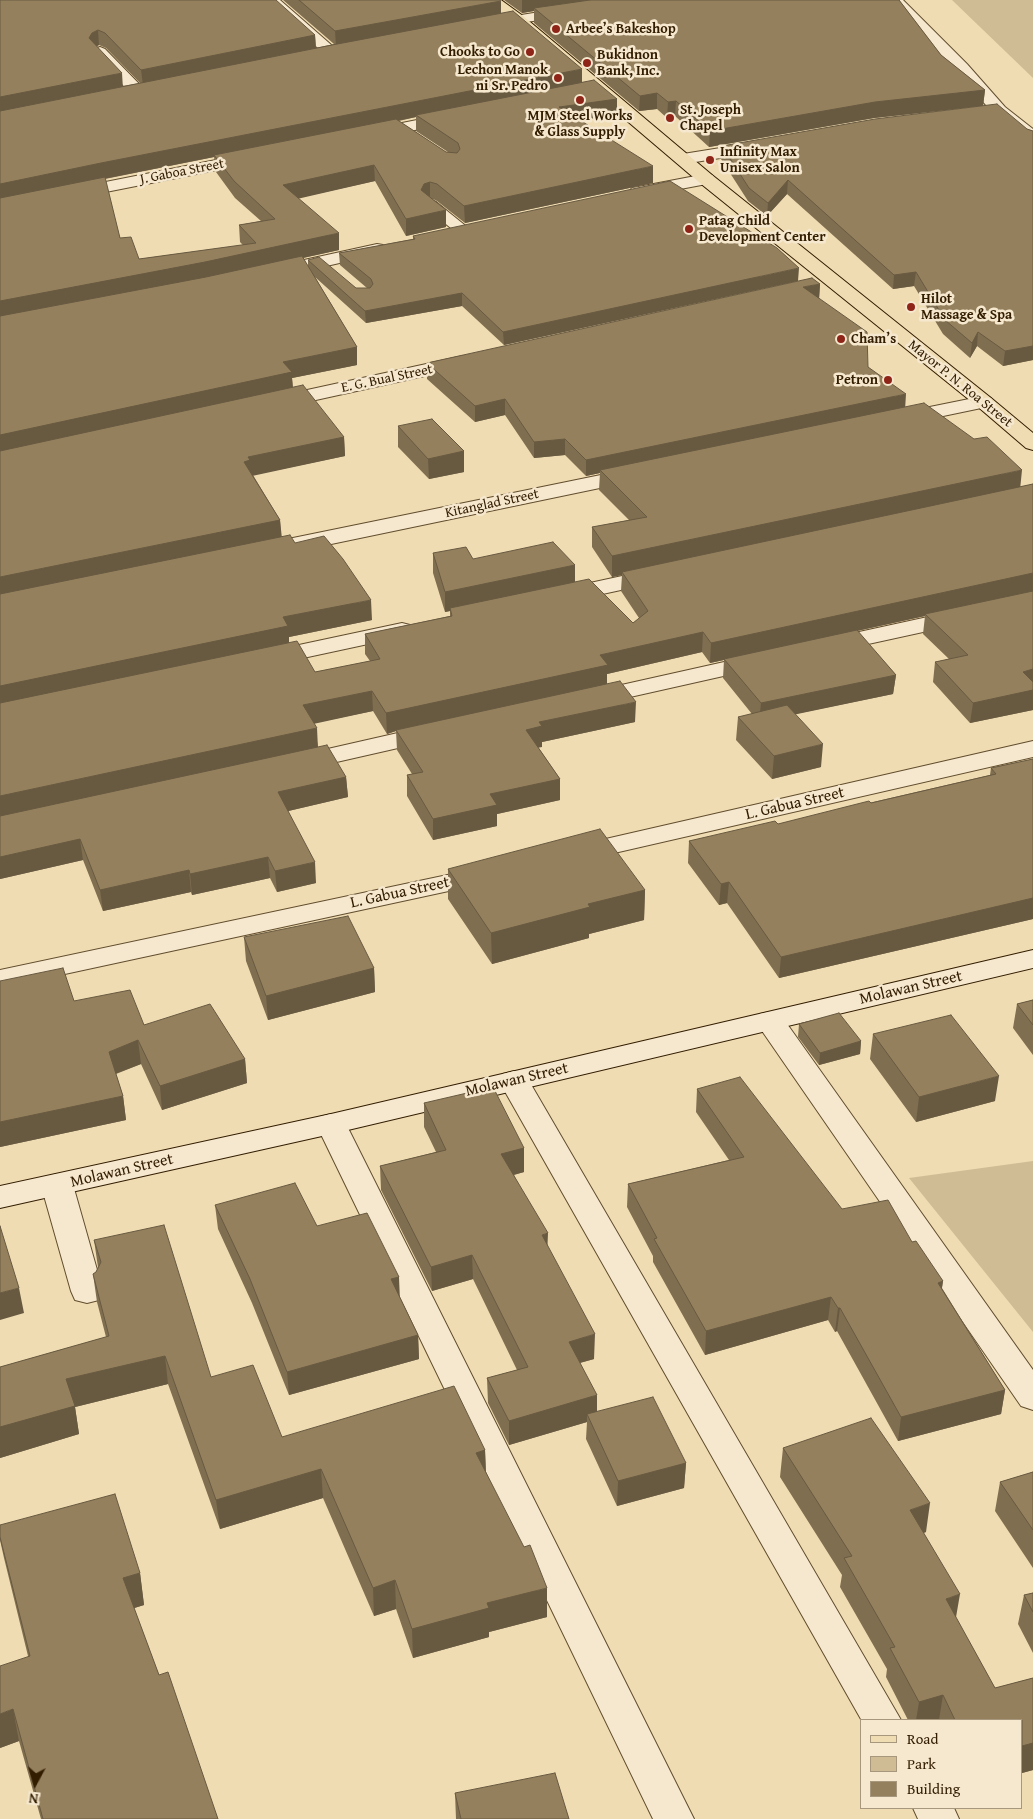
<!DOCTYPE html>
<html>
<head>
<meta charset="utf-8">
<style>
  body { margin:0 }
  #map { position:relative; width:1033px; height:1819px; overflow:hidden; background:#efdcb3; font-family:"Gentium Book Plus",serif }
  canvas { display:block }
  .legend { position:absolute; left:860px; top:1719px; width:162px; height:90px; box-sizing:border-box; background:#f5e8ce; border:1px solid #a7977c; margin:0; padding:6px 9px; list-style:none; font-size:15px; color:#331d00 }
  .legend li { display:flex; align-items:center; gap:10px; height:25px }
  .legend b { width:25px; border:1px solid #a7977c }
  .north { position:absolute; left:10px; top:1759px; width:50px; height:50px; -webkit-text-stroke:4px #f5e8ce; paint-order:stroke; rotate:186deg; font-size:14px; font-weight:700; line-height:20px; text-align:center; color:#331d00 }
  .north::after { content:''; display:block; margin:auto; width:18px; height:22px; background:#331d00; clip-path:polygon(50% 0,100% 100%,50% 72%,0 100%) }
</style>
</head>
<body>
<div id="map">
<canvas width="1033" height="1819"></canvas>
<ul class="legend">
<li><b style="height:6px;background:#efdcb3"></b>Road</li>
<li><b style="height:14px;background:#cfbc95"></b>Park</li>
<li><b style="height:14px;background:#95805d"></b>Building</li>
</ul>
<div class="north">N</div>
</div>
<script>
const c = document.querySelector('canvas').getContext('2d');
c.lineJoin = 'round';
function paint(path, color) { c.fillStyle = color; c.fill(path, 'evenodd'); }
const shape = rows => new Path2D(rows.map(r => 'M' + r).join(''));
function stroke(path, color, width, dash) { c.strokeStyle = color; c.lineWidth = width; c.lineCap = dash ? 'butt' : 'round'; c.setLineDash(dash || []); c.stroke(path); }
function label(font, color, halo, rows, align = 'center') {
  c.font = font + ' "Gentium Book Plus",serif'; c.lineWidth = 5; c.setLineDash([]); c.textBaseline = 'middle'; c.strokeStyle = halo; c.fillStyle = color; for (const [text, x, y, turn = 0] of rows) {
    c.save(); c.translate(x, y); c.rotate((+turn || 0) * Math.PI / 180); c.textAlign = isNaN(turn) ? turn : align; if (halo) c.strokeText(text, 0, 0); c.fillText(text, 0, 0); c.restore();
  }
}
paint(shape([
  [952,0,1033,0,1033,78],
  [1033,1161,1033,1332,909,1178]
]), '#cfbc95');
const lane = shape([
  [431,200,436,202,467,227,470,230,467,233,457,233,426,208,423,205,426,202,431,200]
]);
const street = shape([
  [264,0,280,0,337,50,340,53,337,56,327,56,264,0],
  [888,0,903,0,967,64,1005,107,1033,129,1033,142,1027,141,993,113,955,70,888,0],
  [571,7,576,8,578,11,576,14,490,28,485,27,483,24,485,21,490,20,571,7],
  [100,47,105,49,145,90,147,93,145,96,133,96,95,55,92,52,95,49,100,47],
  [452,113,458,115,460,118,458,121,372,139,366,138,364,134,366,130,372,129,452,113],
  [758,142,764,143,766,147,764,151,683,164,677,163,675,159,677,155,683,154,758,142],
  [251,153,257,154,259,158,257,162,0,213,0,203,251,153],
  [706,174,712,175,715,179,712,183,638,197,632,196,629,192,632,188,638,187,706,174],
  [377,244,383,245,386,249,383,253,270,279,263,277,261,273,263,269,377,244],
  [463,356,470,358,473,362,470,366,275,409,268,407,265,403,268,399,275,397,463,356],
  [984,396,991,398,994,402,991,406,900,425,893,423,890,419,893,415,900,413,984,396],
  [635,468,643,469,646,474,643,479,288,553,280,551,277,546,280,541,288,539,635,468],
  [659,568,667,570,670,575,667,580,561,603,553,601,549,596,553,591,659,568],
  [1033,594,1033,608,827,653,819,651,815,646,819,641,827,639,1033,594],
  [402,623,410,625,414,630,410,635,266,666,258,664,254,659,258,654,266,652,402,623],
  [760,654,768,656,772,661,768,666,590,706,581,704,578,699,581,694,590,692,760,654],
  [433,725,442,728,446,733,442,738,297,771,288,768,284,763,288,758,433,725],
  [1033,741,1033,757,575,862,566,860,562,854,566,848,575,846,1033,741],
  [485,867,495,869,499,875,495,881,0,988,0,970,485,867],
  [770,1012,780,1014,1033,1370,1033,1410,1021,1406,760,1028,755,1021,760,1014,770,1012],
  [514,1071,525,1074,529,1081,901,1720,862,1721,499,1081,503,1074,514,1071],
  [331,1114,342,1117,346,1124,694,1819,653,1819,316,1124,320,1117,331,1114],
  [57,1174,68,1177,73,1185,103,1291,99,1300,87,1303,75,1300,71,1291,41,1185,46,1177,57,1174],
  [913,1808,954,1808,959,1819,918,1819,913,1808]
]);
const secondary = shape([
  [1033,950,1033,968,331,1134,0,1208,0,1186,331,1114,1033,950]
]);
const primary = shape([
  [485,0,501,0,523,16,712,175,991,398,1033,433,1033,450,1026,448,977,406,700,183,485,0]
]);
stroke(lane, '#624d2d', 2);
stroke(street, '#624d2d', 2);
stroke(secondary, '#331d00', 2);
stroke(primary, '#331d00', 2);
paint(lane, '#f5e8ce');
paint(street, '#f5e8ce');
paint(secondary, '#f5e8ce');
paint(primary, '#efdcb3');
paint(shape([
  [0,0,315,35,316,48,334,44,283,0,499,0,501,13,582,82,617,99,617,115,579,120,653,183,465,223,437,201,433,199,446,227,406,236,375,181,298,198,339,250,303,258,308,267,308,260,356,288,367,288,340,265,339,253,413,239,413,236,798,281,504,345,462,306,366,323,315,277,357,347,357,365,292,378,293,388,344,437,345,456,253,475,280,520,281,536,295,543,372,620,289,637,289,642,315,672,370,661,365,654,365,634,450,616,450,611,445,612,433,573,433,553,473,559,575,565,575,582,633,623,639,618,621,591,622,575,612,577,592,547,592,527,629,520,599,490,600,473,586,476,565,455,534,458,505,415,475,422,427,379,427,363,820,284,819,298,868,367,905,407,1020,487,1033,484,1033,710,970,723,933,682,935,662,949,659,923,634,925,616,857,631,896,675,893,694,795,714,821,767,772,779,736,740,738,717,752,714,723,678,724,660,710,663,702,652,607,674,607,684,635,722,542,742,542,747,538,747,560,779,560,800,497,814,497,826,433,840,407,796,407,775,412,774,397,750,396,731,387,734,373,711,314,723,318,747,346,777,348,797,288,811,316,883,277,892,270,878,192,895,191,892,103,911,83,860,0,879],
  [99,45,106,48,140,83,123,86,97,46],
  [416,117,416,131,448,152,446,152,399,121],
  [214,157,216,172,235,198,261,221,239,225,240,242,243,245,139,259,120,238,105,179],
  [504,0,899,0,941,55,985,90,983,106,874,118,709,147,675,116,667,118,657,109,639,111,534,23,534,11,522,13],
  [1027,129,1033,131,1033,360,1003,366,977,346,970,358,943,334,914,286,893,289,787,194,767,216,748,201,721,159,722,146],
  [398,426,464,451,464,472,429,479,398,447],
  [1033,759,1033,919,779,978,727,903,719,905,688,863,689,841,778,824,990,775,991,768],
  [448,869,645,890,644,920,589,934,589,938,492,964,448,899],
  [244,937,374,968,375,992,268,1020,246,961],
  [0,981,74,1001,245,1059,247,1083,162,1110,141,1064,116,1074,123,1096,126,1120,0,1147],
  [1033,1000,1033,1055,1013,1028,1017,1004],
  [799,1024,861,1041,860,1054,819,1065,798,1037],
  [873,1034,995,1101,916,1122,870,1059],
  [697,1089,842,1209,912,1242,943,1281,942,1288,1005,1390,1001,1414,898,1441,837,1331,835,1332,828,1320,705,1355,653,1262,653,1256,627,1207,628,1184,729,1160,696,1112],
  [424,1103,524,1148,524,1172,514,1175,547,1245,594,1359,580,1363,597,1411,686,1463,684,1488,617,1506,586,1439,587,1422,509,1445,488,1403,487,1378,517,1370,473,1279,432,1291,381,1190,380,1166,436,1152,424,1127],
  [215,1205,317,1226,399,1277,399,1296,418,1335,419,1359,289,1395,252,1303,218,1229],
  [94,1240,211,1377,282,1437,485,1450,486,1472,547,1617,489,1632,489,1637,413,1658,396,1609,374,1616,323,1498,220,1529,168,1384,75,1407,79,1434,0,1458,0,1367,106,1337,97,1302,93,1274,96,1272,98,1267],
  [783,1448,926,1532,923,1533,956,1618,995,1688,1033,1678,1033,1770,1022,1773,1022,1720,908,1720,886,1677,887,1669,840,1587,842,1575,780,1477],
  [1033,1472,1033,1568,995,1511,1000,1482],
  [0,1525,140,1573,144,1605,134,1608,159,1675,218,1819,41,1819,19,1741,0,1748,28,1656,4,1558,0,1540],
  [1033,1593,1033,1653,1018,1624,1024,1595],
  [455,1793,569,1819,456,1819]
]), '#806e50');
paint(shape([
  [522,0,608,0,534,8,534,11,522,13],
  [501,1,501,16,336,46,335,31],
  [98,30,99,45,94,48,89,38,92,33],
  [315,35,316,50,143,85,141,70],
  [582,69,582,85,416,115,416,117,215,157,214,155,214,157,103,179,0,202,0,184,101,163],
  [122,73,123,89,0,114,0,97],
  [985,90,983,106,874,118,709,147,710,131,875,102],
  [657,93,657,109,639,111,640,96],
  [617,99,617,115,559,123,559,107],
  [676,101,675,116,667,118,668,102],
  [374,165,375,181,284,202,283,185],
  [653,166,653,183,465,223,464,206],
  [788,180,787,194,767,216,768,203],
  [430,182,430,198,421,190,424,184],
  [446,210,446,227,406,236,406,219],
  [339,233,339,250,207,279,0,319,0,301],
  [799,268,798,281,504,345,503,332],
  [916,272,914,286,893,289,894,275],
  [820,284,819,300,803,287],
  [462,293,462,306,366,323,365,311],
  [978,332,977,346,970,358,972,343],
  [1033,346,1033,360,1003,366,1005,351],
  [357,347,357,365,292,378,293,390,0,454,0,435,283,362],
  [906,394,905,410,600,470,600,473,586,476,586,460],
  [505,399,505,415,475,422,475,406],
  [344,437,345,456,252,476,244,462,248,457],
  [565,439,565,455,534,458,534,442],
  [464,451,464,472,429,479,428,459],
  [1022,470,1020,490,622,572,622,575,612,577,612,556],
  [280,520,282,539,0,597,0,577],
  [575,565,575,585,450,608,450,611,445,612,445,592],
  [1033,573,1033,592,925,614,925,616,710,663,711,643],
  [371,600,372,620,289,637,289,645,0,707,0,686,283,617],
  [703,632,702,652,607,674,607,685,396,730,396,731,387,734,386,713,600,655],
  [1033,669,1033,688,1023,672],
  [896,675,893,694,759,722,761,703],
  [1033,690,1033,710,970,723,973,703],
  [372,691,373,711,304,726,303,705],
  [636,702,635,722,542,742,542,747,526,750,526,730,539,722],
  [317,728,318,749,0,818,0,796],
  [823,744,821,767,772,779,774,756],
  [346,777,348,797,280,813,278,792],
  [560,779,560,800,497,814,497,826,433,840,433,819,490,794],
  [80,839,83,860,0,879,0,857],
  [268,857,270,878,192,895,190,874],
  [315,862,316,883,277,892,275,871],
  [189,870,191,892,103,911,100,890],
  [729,882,727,903,719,905,721,884],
  [645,890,644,920,589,934,589,938,492,964,491,933,588,904],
  [1033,898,1033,919,779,978,781,957],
  [374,968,375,992,268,1020,266,996],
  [138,1040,141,1064,112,1075,109,1052],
  [861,1041,860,1054,819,1065,820,1053],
  [245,1059,247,1083,162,1110,160,1086],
  [999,1076,995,1101,916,1122,919,1097],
  [123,1096,126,1120,0,1147,0,1122],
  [524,1148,524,1172,501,1178,501,1154],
  [548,1233,547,1257,542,1235],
  [472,1255,473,1279,432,1291,431,1267],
  [399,1277,400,1301,391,1279],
  [943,1281,939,1305,938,1283],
  [19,1288,24,1313,0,1320,0,1293],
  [831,1297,828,1320,705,1355,706,1331],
  [838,1308,840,1308,837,1331,835,1332],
  [595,1334,594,1359,568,1366,569,1342],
  [418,1335,419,1359,289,1395,287,1372],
  [165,1356,168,1384,75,1407,79,1434,0,1458,0,1427,66,1379],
  [1005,1390,1001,1414,898,1441,901,1417],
  [597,1395,597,1419,587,1414,587,1422,509,1445,509,1421],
  [485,1450,486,1478,476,1453],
  [686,1463,684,1488,617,1506,618,1481],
  [321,1469,323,1498,220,1529,216,1500],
  [930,1503,926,1532,906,1539,910,1510],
  [140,1573,144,1605,128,1610,123,1578],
  [395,1580,396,1609,374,1616,373,1588],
  [547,1588,547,1617,489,1632,489,1637,413,1658,412,1629,487,1603],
  [960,1594,955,1623,946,1599],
  [943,1695,939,1720,916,1720,919,1702],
  [13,1709,19,1741,0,1748,0,1714],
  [1033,1743,1033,1770,1022,1773,1022,1746]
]), '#685a41');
const building = shape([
  [0,0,276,0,315,35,141,70,105,33,98,30,92,33,89,38,122,73,0,97,0,0],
  [299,0,499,0,501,1,335,31,299,0],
  [590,0,899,0,941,55,985,90,875,102,710,131,676,101,668,102,657,93,640,96,534,8,590,0],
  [513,11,582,69,101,163,0,184,0,111,332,45,513,11],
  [594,80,617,99,559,107,653,166,464,206,437,184,430,182,424,184,421,190,446,210,406,219,374,165,283,185,339,233,205,262,0,301,0,198,105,177,120,238,131,237,139,259,256,243,239,225,275,219,234,181,214,155,396,119,446,152,457,153,460,149,458,143,416,115,594,80],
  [997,104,1027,129,1033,131,1033,346,1005,351,978,332,972,343,945,320,916,272,894,275,788,180,768,203,749,188,722,146,875,119,997,104],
  [670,181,777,248,799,268,503,332,462,293,365,311,308,260,319,257,356,288,370,288,373,284,371,279,339,253,415,239,413,236,670,181],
  [302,256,357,347,283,362,292,372,0,435,0,316,206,277,302,256],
  [812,278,820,284,803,287,867,332,868,367,906,394,586,460,565,439,534,442,505,399,475,406,427,363,812,278],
  [303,385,344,437,248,457,250,460,244,462,280,520,0,577,0,451,303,385],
  [924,403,974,439,987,437,1022,470,612,556,592,527,647,517,600,470,924,403],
  [432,419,464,451,428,459,398,426,432,419],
  [1033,484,1033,573,711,643,703,632,600,655,608,665,386,713,372,691,303,705,317,728,0,796,0,703,297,641,315,672,380,659,365,634,452,616,450,608,589,579,633,623,648,611,622,572,1033,484],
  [290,535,295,543,324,536,343,559,371,600,283,617,288,626,0,686,0,594,290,535],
  [553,542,575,565,445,592,433,553,466,547,473,559,553,542],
  [1033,591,1033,669,1023,672,1033,682,1033,690,973,703,935,662,968,655,925,614,1033,591],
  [857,630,896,675,761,703,724,659,857,630],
  [620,681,636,702,539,722,542,726,526,730,560,779,490,794,497,805,433,819,407,775,423,772,396,730,620,681],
  [787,705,823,744,774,756,738,717,787,705],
  [327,745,346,777,278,792,315,862,275,871,268,857,190,874,189,870,100,890,80,839,0,857,0,816,327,745],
  [1033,759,1033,898,781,957,729,882,721,884,689,841,775,821,778,824,869,801,871,803,996,774,991,768,1033,759],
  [600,829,645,890,588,904,590,907,491,933,448,869,600,829],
  [348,916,374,968,266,996,244,937,348,916],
  [63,968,74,1001,130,990,144,1025,210,1004,245,1059,160,1086,138,1040,109,1052,123,1096,0,1122,0,981,63,968],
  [1033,1000,1033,1025,1017,1004,1033,1000],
  [839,1013,861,1041,820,1053,799,1024,839,1013],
  [951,1015,999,1076,919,1097,873,1034,951,1015],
  [740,1077,842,1209,888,1200,912,1242,916,1241,943,1281,938,1283,1005,1390,901,1417,840,1308,838,1308,831,1297,706,1331,654,1239,657,1238,628,1184,744,1157,697,1089,740,1077],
  [493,1087,524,1148,501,1154,548,1233,542,1235,595,1334,569,1342,597,1395,509,1421,487,1378,528,1367,472,1255,431,1267,380,1166,446,1150,424,1103,493,1087],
  [295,1183,317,1226,367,1213,399,1277,391,1279,418,1335,287,1372,250,1279,215,1205,295,1183],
  [164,1225,211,1377,253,1365,282,1437,454,1386,485,1450,476,1453,524,1547,530,1545,547,1588,487,1603,489,1608,412,1629,395,1580,373,1588,321,1469,216,1500,165,1356,66,1379,75,1406,0,1427,0,1367,109,1336,93,1274,96,1272,101,1262,94,1240,164,1225],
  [0,1226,19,1288,0,1293,0,1226],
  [653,1397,686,1463,618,1481,587,1414,653,1397],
  [871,1418,930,1503,910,1510,960,1594,946,1599,995,1688,1033,1678,1033,1743,1022,1746,1022,1720,955,1720,943,1695,919,1702,890,1648,895,1647,844,1558,852,1556,783,1448,871,1418],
  [1033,1472,1033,1530,1000,1482,1033,1472],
  [115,1494,140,1573,123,1578,159,1675,168,1672,218,1819,43,1819,13,1709,0,1714,0,1666,30,1656,0,1537,0,1525,115,1494],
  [1033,1593,1033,1612,1024,1595,1033,1593],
  [555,1773,569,1819,461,1819,455,1793,555,1773]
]);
paint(building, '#95805d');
stroke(building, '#685a41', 1);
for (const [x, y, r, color] of [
  [556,29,5,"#8f2418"],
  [530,52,5,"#8f2418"],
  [587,63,5,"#8f2418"],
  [558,78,5,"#8f2418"],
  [580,100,5,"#8f2418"],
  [670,118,5,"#8f2418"],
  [710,160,5,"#8f2418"],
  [689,229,5,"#8f2418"],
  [911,307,5,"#8f2418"],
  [841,339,5,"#8f2418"],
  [888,380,5,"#8f2418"]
]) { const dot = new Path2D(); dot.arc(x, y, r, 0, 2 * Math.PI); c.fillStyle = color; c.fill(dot); stroke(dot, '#f5e8ce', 2); }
label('bold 14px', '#331d00', '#f5e8ce', [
  ["Arbee’s Bakeshop",566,29],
  ["Chooks to Go",520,52,"right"],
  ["Bukidnon",597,55],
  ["Bank, Inc.",597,71],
  ["Lechon Manok",548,70,"right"],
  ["ni Sr. Pedro",548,86,"right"],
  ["St. Joseph",680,110],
  ["Chapel",680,126],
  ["MJM Steel Works",580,116,"center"],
  ["& Glass Supply",580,132,"center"],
  ["Infinity Max",720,152],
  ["Unisex Salon",720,168],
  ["Patag Child",699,221],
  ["Development Center",699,237],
  ["Hilot",921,299],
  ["Massage & Spa",921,315],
  ["Cham’s",851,339],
  ["Petron",878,380,"right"]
], 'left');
label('14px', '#331d00', '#f5e8ce', [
  ["J. Gaboa Street",182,172,-11],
  ["E. G. Bual Street",387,379,-12],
  ["Mayor P. N. Roa Street",960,384,39],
  ["Kitanglad Street",492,504,-12]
]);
label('16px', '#331d00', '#f5e8ce', [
  ["L. Gabua Street",795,804,-13],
  ["L. Gabua Street",400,893,-12],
  ["Molawan Street",911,988,-13],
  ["Molawan Street",517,1080,-13],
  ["Molawan Street",122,1171,-13]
]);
</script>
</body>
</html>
